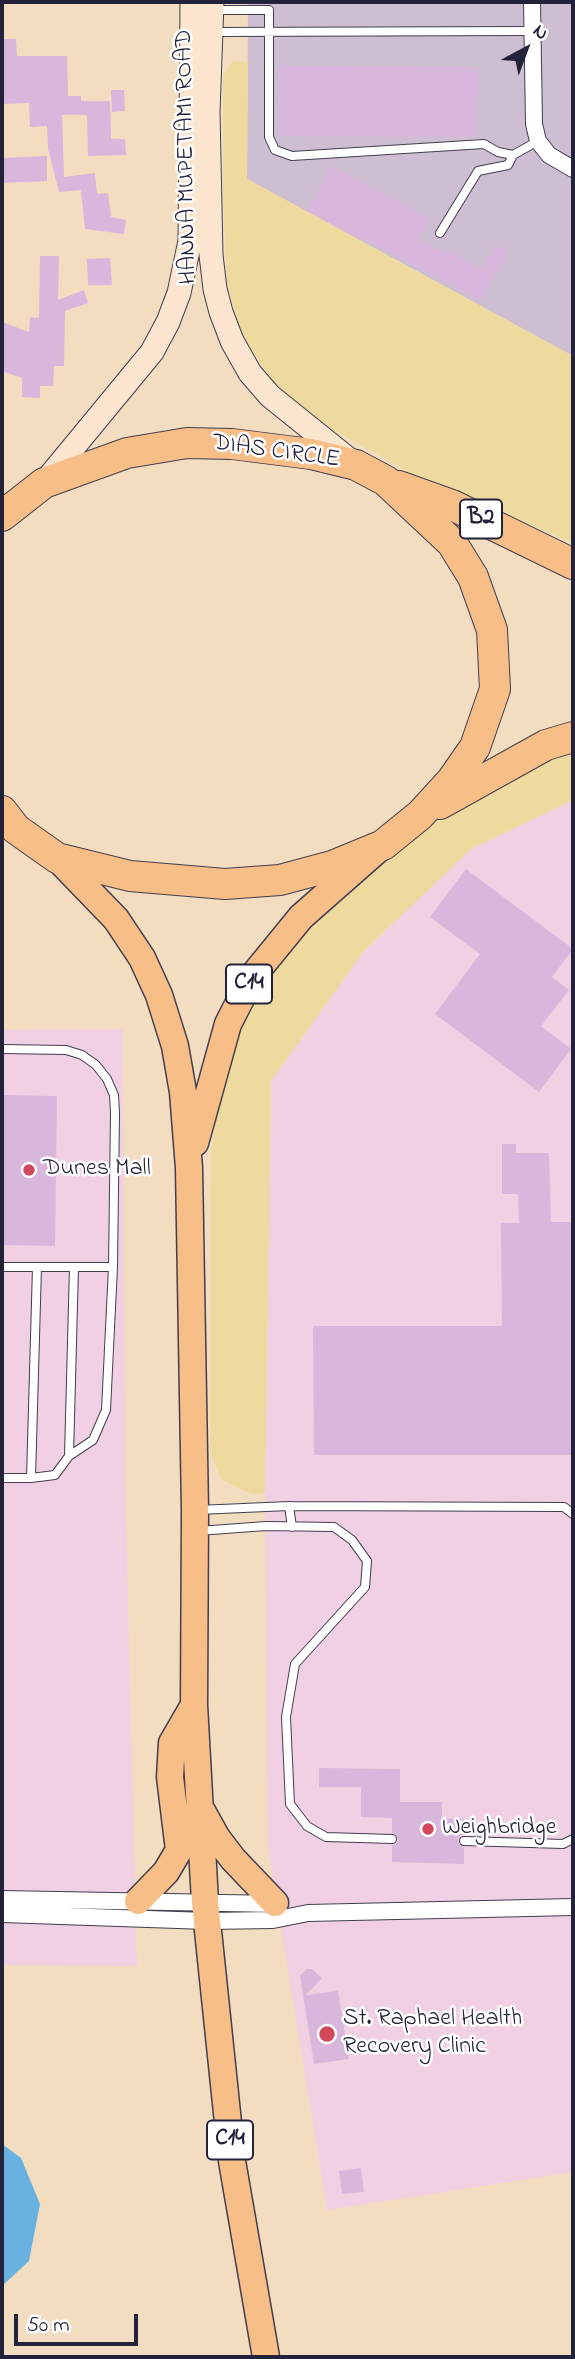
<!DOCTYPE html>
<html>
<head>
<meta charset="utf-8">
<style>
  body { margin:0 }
  #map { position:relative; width:575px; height:2359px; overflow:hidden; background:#f2ddc0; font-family:"Indie Flower",sans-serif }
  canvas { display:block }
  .frame { position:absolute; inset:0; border:4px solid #22223b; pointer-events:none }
  .north { position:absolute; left:491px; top:14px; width:70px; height:70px; -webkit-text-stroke:5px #fff; paint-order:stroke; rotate:41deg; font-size:19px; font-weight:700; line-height:28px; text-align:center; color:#22223b }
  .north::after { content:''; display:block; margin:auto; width:24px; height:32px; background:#22223b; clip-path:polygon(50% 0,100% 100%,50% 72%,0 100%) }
  .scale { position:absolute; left:14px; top:2314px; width:124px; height:32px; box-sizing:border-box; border:4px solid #22223b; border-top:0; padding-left:9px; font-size:21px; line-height:24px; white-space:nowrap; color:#22223b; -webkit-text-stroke:5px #fff; paint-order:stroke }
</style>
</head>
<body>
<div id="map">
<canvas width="575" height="2359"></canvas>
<div class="frame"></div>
<div class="north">N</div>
<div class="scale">50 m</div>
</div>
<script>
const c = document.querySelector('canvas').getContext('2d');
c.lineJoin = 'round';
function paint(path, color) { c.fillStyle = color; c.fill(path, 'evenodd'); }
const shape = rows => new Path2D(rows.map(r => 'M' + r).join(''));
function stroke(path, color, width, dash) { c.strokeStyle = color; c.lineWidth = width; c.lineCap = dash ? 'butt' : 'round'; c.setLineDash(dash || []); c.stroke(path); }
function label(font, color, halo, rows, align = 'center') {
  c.font = font + ' "Indie Flower",sans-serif'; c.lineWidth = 5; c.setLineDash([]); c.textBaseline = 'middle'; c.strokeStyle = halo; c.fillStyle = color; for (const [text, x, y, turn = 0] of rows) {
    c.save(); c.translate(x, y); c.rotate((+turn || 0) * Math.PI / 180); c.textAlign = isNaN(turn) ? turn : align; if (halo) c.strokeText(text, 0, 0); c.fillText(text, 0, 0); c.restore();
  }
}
paint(shape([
  [573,800,573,2172,327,2210,268,1848,265,1493,271,1081,364,951,471,849],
  [123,1029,125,1480,137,1966,2,1965,2,1030]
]), '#f1d0e4');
paint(shape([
  [248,2,573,2,573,356,247,179]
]), '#cebed1');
paint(shape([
  [234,61,248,62,247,179,573,356,573,543,412,474,333,430,287,395,269,376,241,333,227,282,223,201,223,78,227,68],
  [573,743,573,800,471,849,364,951,271,1081,265,1493,254,1494,244,1491,221,1479,210,1453,211,1154,229,1035,299,929,414,835,503,780]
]), '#eeda9e');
paint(shape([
  [2,2144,21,2158,40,2204,29,2261,2,2286]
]), '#69b1e0');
paint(shape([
  [2,39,16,39,17,56,67,56,68,96,81,96,81,101,110,101,111,139,125,139,126,155,88,156,87,115,62,115,64,177,95,173,97,194,108,193,111,217,126,220,124,234,85,229,81,190,59,192,48,149,47,126,30,127,29,103,2,104],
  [279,65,477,67,476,137,278,136],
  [111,90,124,90,125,111,112,112],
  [47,156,47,181,2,183,2,158],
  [332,166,430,219,419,240,443,252,445,249,482,269,495,245,507,251,481,301,307,211],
  [40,256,59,256,58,300,84,290,88,303,65,311,64,366,54,366,53,386,40,386,40,398,22,397,22,378,2,371,2,322,29,332,30,317,39,318],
  [110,258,112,285,88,285,87,259],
  [466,869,573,949,552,977,569,990,541,1026,571,1049,539,1092,435,1014,480,954,430,917],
  [2,1095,57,1096,55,1246,2,1245],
  [502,1144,516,1144,516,1153,549,1153,551,1222,572,1222,573,1455,314,1455,313,1326,502,1326,501,1223,519,1223,518,1194,502,1194],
  [319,1768,400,1769,400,1802,442,1802,442,1818,464,1819,464,1834,459,1837,458,1841,460,1846,464,1848,464,1864,392,1862,392,1846,397,1843,398,1839,392,1832,392,1818,361,1817,361,1787,319,1787],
  [306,1969,312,1969,322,1978,306,1995,338,1991,349,2059,314,2064,300,1976],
  [361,2168,364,2192,342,2194,339,2171]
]), '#d9b6dc');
const lane = shape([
  [214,10,269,10,269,137,275,150,292,156,484,144,498,152,513,155,538,141],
  [214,32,533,31],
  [440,233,478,171,508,165,513,155],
  [2,1049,66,1050,82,1055,96,1065,107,1079,114,1095,115,1113,113,1267,106,1410,93,1440,69,1456,55,1475,31,1478,2,1478],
  [2,1267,113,1267],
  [69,1456,74,1267],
  [31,1478,37,1267],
  [289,1506,292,1527],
  [198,1510,289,1506,564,1507,573,1514],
  [198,1531,266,1526,334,1527,352,1540,367,1561,365,1587,295,1664,286,1717,290,1804,307,1826,326,1837,392,1839],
  [464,1841,563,1844,573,1839]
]);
const street = shape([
  [532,2,534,124,538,141,549,155,573,169],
  [2,1899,278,1904],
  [2,1914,207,1921,273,1920,308,1913,573,1907]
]);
const secondary = shape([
  [212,2,208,112,211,255,215,289,221,312,232,341,250,373,270,396,352,462],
  [44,483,152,352,168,322,179,293,190,241,192,2]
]);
const primary = shape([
  [57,858,116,919,142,958,159,995,175,1046,183,1092,189,1168,195,1510,194,1705,205,1902,232,2161,266,2357],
  [195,1143,228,1024,252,977,301,917,376,851],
  [202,1811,217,1838,233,1859,275,1903],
  [138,1901,166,1872,179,1850,170,1777,172,1743,194,1705]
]);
const highway = shape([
  [399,486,452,505,573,564],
  [2,516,44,483,127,453,187,443,232,444,311,454,356,465,386,481,452,543,473,577,492,630,495,689,475,747,452,780,420,815,383,845,332,866,280,880,225,884,130,876,57,858,16,829,2,811],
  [440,804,546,745,573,737]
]);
stroke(lane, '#413e4f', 10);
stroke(street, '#413e4f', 18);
stroke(secondary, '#413e4f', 25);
stroke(primary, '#413e4f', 29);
stroke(highway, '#413e4f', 32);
stroke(lane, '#fff', 8);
stroke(street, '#fff', 16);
stroke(secondary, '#fce5cf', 23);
stroke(primary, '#f7be87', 26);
stroke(highway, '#f7be87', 30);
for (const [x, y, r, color] of [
  [29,1170,7,"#d1495b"],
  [428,1829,7,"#d1495b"],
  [327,2034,9,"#d1495b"]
]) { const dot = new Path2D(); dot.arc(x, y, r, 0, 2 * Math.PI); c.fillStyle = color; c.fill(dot); stroke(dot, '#fff', 2.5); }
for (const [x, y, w] of [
  [481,519,42],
  [249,984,46],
  [230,2140,46]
]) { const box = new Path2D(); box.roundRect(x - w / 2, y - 19.5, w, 39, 5); c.fillStyle = '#fff'; c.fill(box); stroke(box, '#22223b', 2); }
label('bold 23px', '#22223b', null, [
  ["B2",481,519],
  ["C14",249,984],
  ["C14",230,2140]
]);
label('24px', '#22223b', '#fff', [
  ["HANNA MUPETAMI ROAD",188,157,-91],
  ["DIAS CIRCLE",276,453,8]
]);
label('24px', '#22223b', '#fff', [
  ["Dunes Mall",43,1170],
  ["Weighbridge",442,1829],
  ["St. Raphael Health",343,2020],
  ["Recovery Clinic",343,2048]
], 'left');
</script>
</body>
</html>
